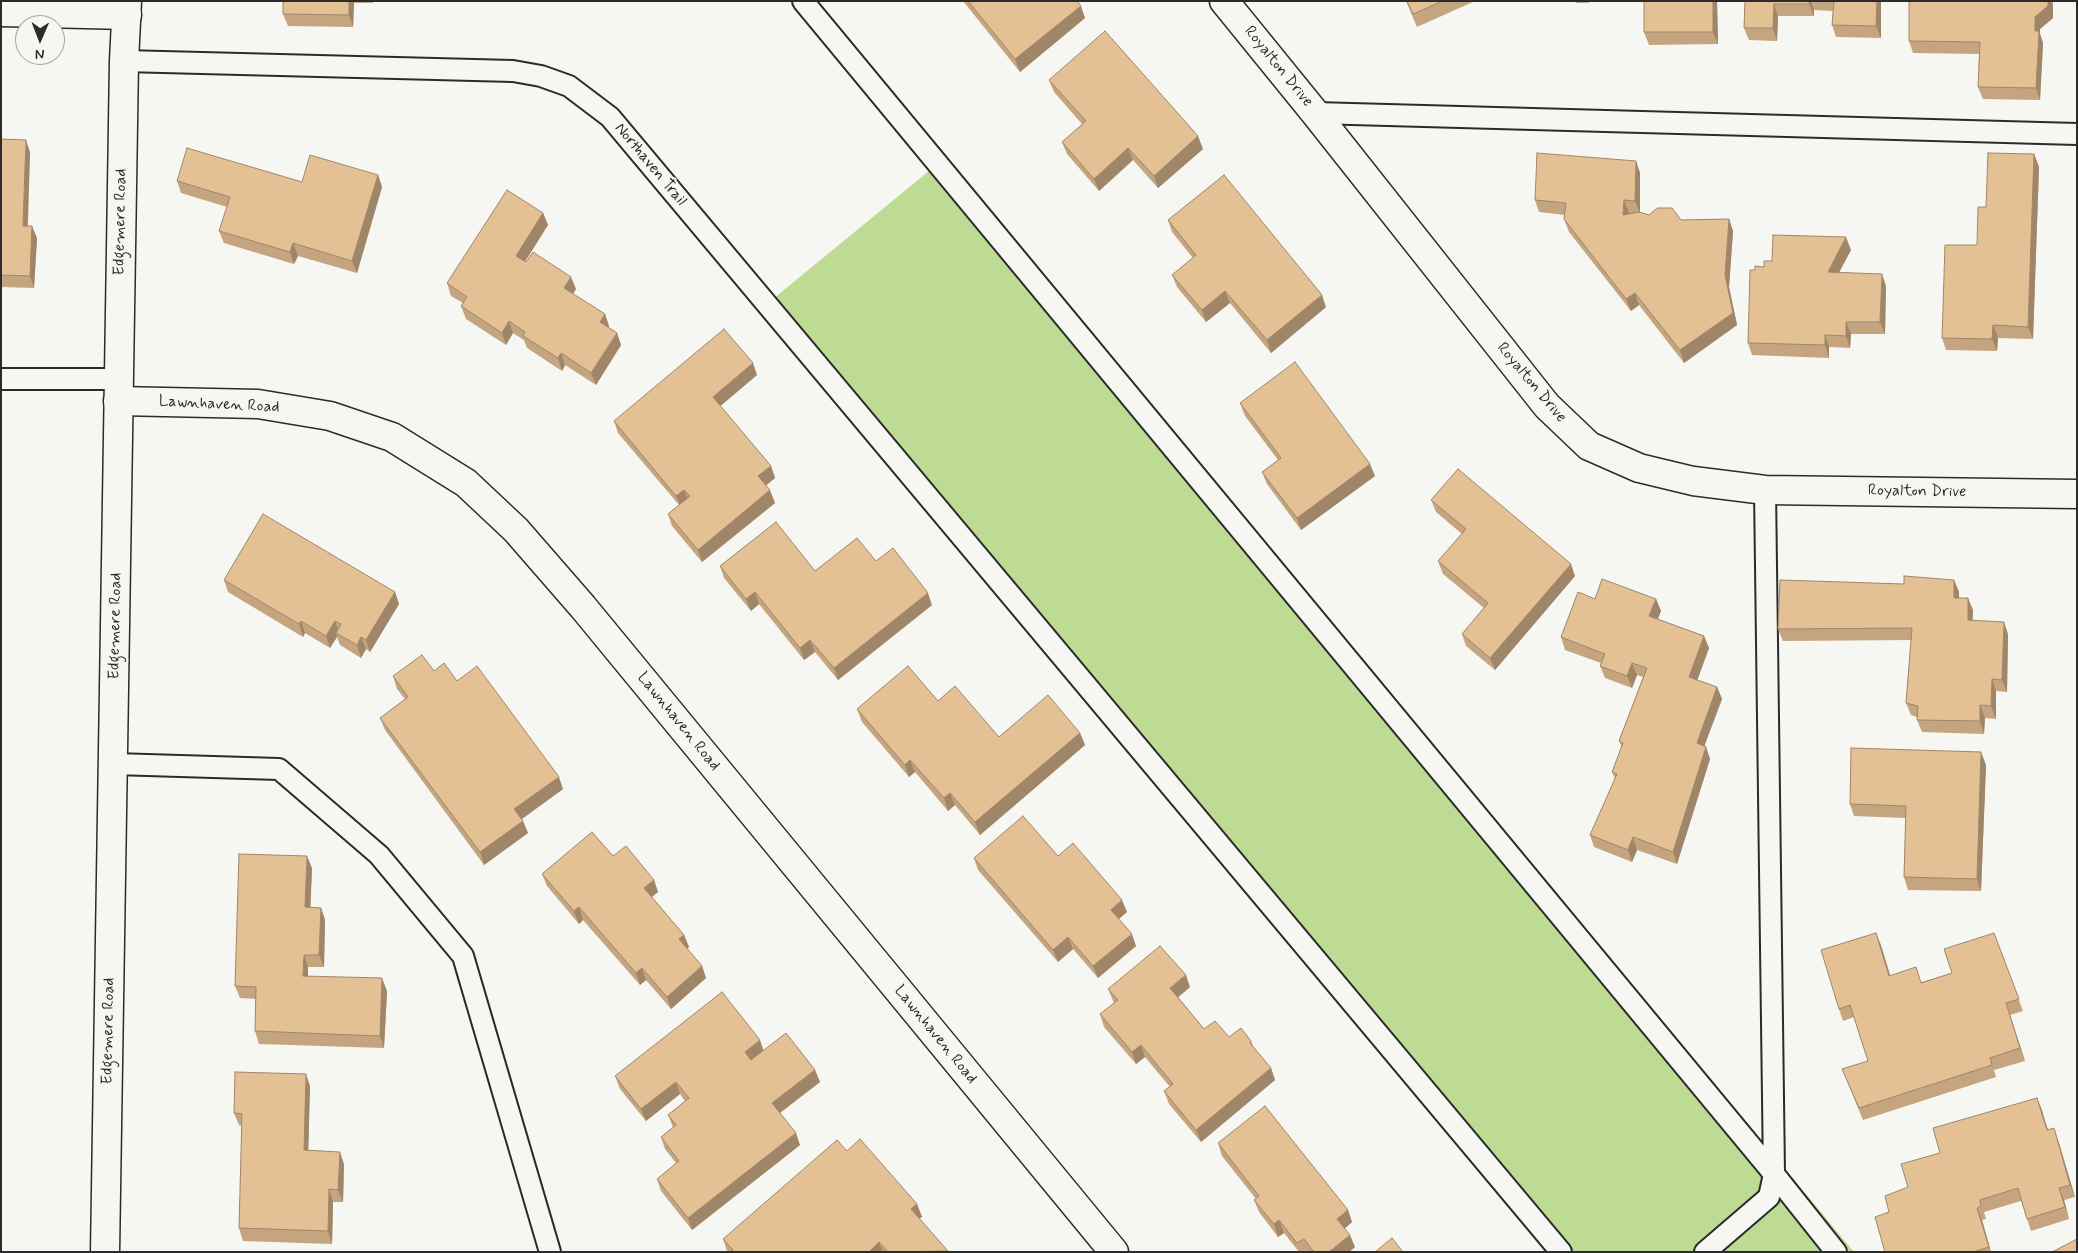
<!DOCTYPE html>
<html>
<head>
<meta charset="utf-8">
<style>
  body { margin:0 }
  #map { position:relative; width:2078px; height:1253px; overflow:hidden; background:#f6f6f2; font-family:Mynerve,sans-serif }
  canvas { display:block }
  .frame { position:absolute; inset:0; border:2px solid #2b2b2b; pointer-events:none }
  .north { position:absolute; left:15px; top:15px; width:50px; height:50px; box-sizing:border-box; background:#f6f6f2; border:1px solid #a5a5a2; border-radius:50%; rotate:181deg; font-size:14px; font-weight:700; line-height:20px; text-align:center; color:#2b2b2b }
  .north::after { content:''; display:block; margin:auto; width:18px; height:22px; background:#2b2b2b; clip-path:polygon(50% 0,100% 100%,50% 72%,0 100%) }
</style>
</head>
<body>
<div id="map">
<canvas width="2078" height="1253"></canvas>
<div class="frame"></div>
<div class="north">N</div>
</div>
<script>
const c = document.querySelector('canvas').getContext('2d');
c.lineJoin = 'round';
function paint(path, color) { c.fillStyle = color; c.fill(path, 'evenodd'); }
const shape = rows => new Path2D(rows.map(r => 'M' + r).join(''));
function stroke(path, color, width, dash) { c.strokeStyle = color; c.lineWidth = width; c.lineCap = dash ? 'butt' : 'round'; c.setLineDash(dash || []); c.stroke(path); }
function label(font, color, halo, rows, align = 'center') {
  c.font = font + ' Mynerve,sans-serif'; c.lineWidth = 4; c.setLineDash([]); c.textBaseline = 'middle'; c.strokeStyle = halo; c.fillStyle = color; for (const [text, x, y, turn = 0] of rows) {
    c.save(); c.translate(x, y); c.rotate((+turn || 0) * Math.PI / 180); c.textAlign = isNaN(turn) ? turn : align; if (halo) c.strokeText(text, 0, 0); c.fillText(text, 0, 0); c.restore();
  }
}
paint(shape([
  [946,157,1854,1252,1545,1252,762,308]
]), '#bddb93');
const lane = shape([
  [803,1,1774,1174,1769,1197,1705,1252],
  [124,61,513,71,541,76,569,86,610,117,1561,1252],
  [1315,113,2077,134],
  [1,379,118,379],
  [1765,490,1774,1174,1836,1252],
  [114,764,279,769,379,855,463,956,550,1252]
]);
const street = shape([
  [1224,1,1315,113,1547,406,1589,446,1639,468,1693,481,1765,490,2077,494],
  [1,12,127,15],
  [118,401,258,404,330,416,392,437,466,483,516,530,583,607,1114,1252]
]);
const secondary = shape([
  [105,1252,124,61,127,1]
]);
stroke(lane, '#2b2b2b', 24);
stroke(street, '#2b2b2b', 31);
stroke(secondary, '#2b2b2b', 31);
stroke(lane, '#f6f6f2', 20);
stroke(street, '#f6f6f2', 28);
stroke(secondary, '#f6f6f2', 28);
paint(shape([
  [283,1,373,1,373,3,354,3,353,27,288,26,283,14],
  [963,1,1077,1,1085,18,1020,72],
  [1406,1,1475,1,1417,27],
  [1574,1,1592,1,1588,3,1576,3],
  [1643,1,1717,1,1718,44,1649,45,1644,32,1644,2],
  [1745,1,1881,1,1881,38,1836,37,1832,25,1833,11,1814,10,1814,16,1778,16,1777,41,1749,40,1744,28],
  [1909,1,2052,1,2053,5,2053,18,2040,29,2040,34,2043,43,2040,100,1983,99,1978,87,1979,54,1913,53,1909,41],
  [1049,80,1203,149,1158,188,1133,160,1099,191,1067,154,1062,142,1082,124,1054,92],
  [1,139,30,152,28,226,37,238,34,288,1,287],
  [2034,154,2039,167,2033,339,1998,338,1997,351,1946,350,1942,338,1977,245,1986,207],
  [1636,161,1640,173,1640,212,1649,215,1681,220,1729,219,1733,231,1729,287,1737,325,1684,363,1639,305,1631,311,1569,232,1564,219,1565,215,1539,212,1535,200],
  [378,175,382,187,357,273,298,256,294,264,224,243,219,231,227,207,181,193,177,181,302,182],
  [543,213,548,225,525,261,576,289,573,294,605,314,609,326,608,327,617,333,621,345,596,385,565,365,562,371,527,348,524,340,513,333,506,345,466,319,461,306,463,303,451,296,447,283],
  [1168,220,1326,307,1271,353,1230,303,1206,322,1177,287,1172,275,1193,258,1172,232],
  [1851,250,1839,272,1886,286,1885,334,1851,334,1850,348,1829,347,1829,358,1752,355,1748,343,1755,270,1764,267,1772,261],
  [757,375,720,406,771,466,775,478,766,485,775,503,702,562,672,526,668,514,679,505,618,433,614,421],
  [1240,403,1375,476,1301,530,1267,484,1262,472,1278,460,1245,416],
  [1431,500,1575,576,1495,670,1466,646,1462,634,1484,608,1443,574,1438,561,1462,534,1436,512],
  [876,561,932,605,838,680,815,652,804,660,759,604,751,611,724,578,720,566,815,571],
  [224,580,395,592,399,604,370,652,366,649,361,658,340,645,337,637,330,648,305,633,303,637,228,592],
  [1954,580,1959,592,1959,598,1973,610,1972,621,2008,634,2007,692,1996,691,1996,719,1985,718,1984,734,1922,732,1917,720,1917,717,1911,715,1906,703,1911,640,1783,641,1778,629,1904,584],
  [1595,599,1656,599,1661,611,1658,619,1704,636,1709,648,1697,680,1717,687,1722,699,1704,746,1706,747,1710,759,1677,864,1637,850,1632,862,1594,847,1590,835,1615,779,1612,772,1622,747,1619,741,1643,677,1637,675,1632,688,1605,678,1600,666,1601,663,1565,650,1561,637],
  [434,671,457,681,563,789,522,819,528,833,484,865,385,730,380,718,405,699,397,689,393,676],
  [938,701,999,737,1080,733,1085,745,980,835,955,805,948,811,915,772,909,777,862,722,857,709],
  [1986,765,1981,891,1908,890,1904,877,1906,818,1854,816,1850,804],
  [613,856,654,880,658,892,652,897,684,935,689,947,687,949,702,966,706,978,671,1009,646,980,640,985,583,920,579,924,547,886,542,874],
  [1058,856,1127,912,1119,919,1136,946,1098,978,1073,949,1058,962,978,870,974,858],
  [312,868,310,907,321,908,325,920,324,967,308,967,308,976,387,991,384,1048,259,1044,255,1031,256,999,240,998,235,986],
  [1876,933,1890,976,1922,982,1952,973,1994,933,2023,1011,2010,1015,2025,1061,1994,1070,1996,1077,1863,1120,1842,1069,1868,1061,1854,1017,1843,1021,1839,1009],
  [1190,987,1178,997,1204,1029,1229,1037,1251,1041,1254,1048,1271,1068,1275,1080,1201,1142,1169,1104,1164,1091,1170,1087,1145,1057,1136,1064,1104,1027,1100,1014,1114,1003,1108,989],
  [763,1050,815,1070,820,1082,780,1113,800,1145,692,1230,661,1191,657,1179,676,1163,665,1149,661,1137,673,1127,668,1115,685,1101,680,1094,646,1121,620,1089,615,1076],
  [310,1086,308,1150,344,1164,343,1202,333,1202,332,1244,243,1241,239,1228,242,1126,239,1125,234,1113],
  [2037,1098,2048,1129,2058,1140,2075,1197,2064,1200,2069,1219,2031,1231,2021,1201,1984,1212,1986,1219,1982,1220,1991,1252,1885,1252,1889,1212,1940,1153],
  [1218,1143,1348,1210,1352,1222,1345,1228,1355,1247,1349,1252,1299,1252,1284,1233,1278,1237,1259,1212,1254,1200,1256,1199,1222,1156],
  [847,1151,917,1204,922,1217,919,1218,948,1252,727,1251,723,1239]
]), '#c4a580');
paint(shape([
  [349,1,353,1,354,3,353,27,349,15],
  [1713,1,1717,1,1718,44,1713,32],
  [1809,1,1811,1,1814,10,1814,16,1809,4],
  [1877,1,1881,1,1881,38,1876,26],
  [2048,1,2052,1,2053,5,2053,18,2040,29,2040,34,2043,43,2040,100,2036,88,2035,17],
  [1774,4,1778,16,1777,41,1773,28],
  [1081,6,1085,18,1020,72,1015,59],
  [1198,136,1203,149,1158,188,1154,176],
  [26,140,30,152,27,238,23,226],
  [1128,148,1133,160,1099,191,1094,179],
  [2034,154,2039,167,2033,339,2028,327],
  [1636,161,1640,173,1640,213,1635,201],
  [378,175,382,187,357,273,352,261],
  [1624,200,1629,213,1628,227,1623,215],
  [543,213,548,225,521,268,516,256],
  [1729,219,1733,231,1729,287,1737,325,1684,363,1680,350,1725,275],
  [32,226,37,238,34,288,30,276],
  [1846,237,1851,250,1833,284,1828,272],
  [293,243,298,256,294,264,290,252],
  [1882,274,1886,286,1885,334,1880,322],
  [571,277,576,289,569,300,564,288],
  [1225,291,1230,303,1206,322,1202,310],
  [1635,293,1639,305,1631,311,1626,299],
  [1322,295,1326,307,1271,353,1267,340],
  [605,314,609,326,604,334,600,322],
  [509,321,513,333,506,345,502,333],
  [1846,322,1851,334,1850,348,1846,336],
  [1993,325,1998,338,1997,351,1992,339],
  [617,333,621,345,596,385,591,373],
  [1825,335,1829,347,1829,358,1825,345],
  [561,353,565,365,562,371,558,358],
  [753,363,757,375,717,409,713,397],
  [1370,464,1375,476,1301,530,1297,518],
  [771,466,775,478,763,488,758,476],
  [684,490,689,502,681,508,676,496],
  [770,490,775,503,702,562,698,550],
  [1571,564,1575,576,1495,670,1490,658],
  [1954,580,1959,592,1959,610,1954,598],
  [395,592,399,604,370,652,366,640],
  [755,592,759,604,751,611,746,599],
  [928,593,932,605,838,680,834,668],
  [1968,598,1973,610,1972,633,1968,620],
  [1656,599,1661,611,1654,628,1649,616],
  [301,621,305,633,303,637,299,624],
  [335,621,339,633,336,633,337,637,330,648,326,636],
  [2004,622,2008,634,2007,692,2002,680],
  [1704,636,1709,648,1694,689,1689,677],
  [361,637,366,649,361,658,357,645],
  [810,640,815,652,804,660,800,648],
  [1632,663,1637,675,1632,688,1627,676],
  [1992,679,1996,691,1996,719,1991,706],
  [1717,687,1722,699,1701,755,1697,743],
  [1980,705,1985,718,1984,734,1980,721],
  [1080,733,1085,745,980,835,975,822],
  [1706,747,1710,759,1677,864,1673,852],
  [1981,752,1986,765,1981,891,1977,879],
  [910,760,915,772,909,777,905,765],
  [559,777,563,789,519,821,514,809],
  [950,793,955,805,948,811,944,798],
  [523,821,528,833,484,865,480,852],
  [1633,837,1637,850,1632,862,1628,850],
  [307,856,312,868,310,919,305,907],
  [654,880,658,892,648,900,644,888],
  [1122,900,1127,912,1115,922,1111,910],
  [579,907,583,920,579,924,574,911],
  [321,908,325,920,324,967,319,955],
  [1876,933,1881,945,1894,988,1889,976],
  [1132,934,1136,946,1098,978,1093,966],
  [684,935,689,947,684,952,679,939],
  [1068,937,1073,949,1058,962,1053,950],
  [304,955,308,967,308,988,303,976],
  [702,966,706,978,671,1009,667,997],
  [642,968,646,980,640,985,636,973],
  [1186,975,1190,987,1175,1000,1170,988],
  [382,978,387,991,384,1048,380,1036],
  [2006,1003,2010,1015,2025,1061,2020,1048],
  [760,1040,764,1052,749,1064,745,1052],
  [1141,1045,1145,1057,1136,1064,1132,1052],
  [1271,1068,1275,1080,1201,1142,1196,1130],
  [815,1070,820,1082,777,1115,772,1103],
  [306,1074,310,1086,308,1162,304,1150],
  [676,1082,680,1094,646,1121,641,1109],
  [2037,1098,2042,1110,2051,1142,2047,1130],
  [2054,1128,2058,1140,2075,1197,2070,1185],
  [796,1133,800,1145,692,1230,688,1218],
  [340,1152,344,1164,343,1202,338,1190],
  [2059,1188,2064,1200,2069,1219,2065,1207],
  [329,1189,333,1202,332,1244,328,1231],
  [917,1204,922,1217,916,1221,911,1209],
  [1977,1208,1982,1220,1991,1252,1989,1247],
  [1348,1210,1352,1222,1342,1231,1337,1219],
  [1279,1220,1284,1233,1278,1237,1274,1224],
  [1350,1235,1355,1247,1349,1252,1329,1252],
  [879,1242,883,1252,869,1252]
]), '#a08668');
const building = shape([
  [283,1,349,1,349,15,283,14,283,1],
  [968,1,1077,1,1081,6,1015,59,968,1],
  [1407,1,1443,1,1413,14,1407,1],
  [1644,1,1713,1,1713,32,1644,32,1644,1],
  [1745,1,1809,1,1809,4,1774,4,1773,28,1744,28,1745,1],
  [1834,1,1877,1,1876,26,1832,25,1834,1],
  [1909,1,2048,1,2048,6,2035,17,2035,31,2039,31,2036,88,1978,87,1980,42,1909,41,1909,1],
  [1105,31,1198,136,1154,176,1128,148,1094,179,1062,142,1086,121,1049,80,1105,31],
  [1,139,26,140,23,226,32,226,30,276,1,275,1,139],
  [187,148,302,182,310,155,378,175,352,261,293,243,290,252,219,231,230,197,177,181,187,148],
  [1537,153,1636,161,1635,201,1624,200,1623,215,1639,212,1649,215,1657,208,1672,208,1681,220,1729,219,1725,275,1733,313,1680,350,1635,293,1626,299,1564,219,1566,203,1535,200,1537,153],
  [1988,153,2034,154,2028,327,1993,325,1992,339,1942,338,1945,245,1977,245,1978,207,1986,207,1988,153],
  [1224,175,1322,295,1267,340,1225,291,1202,310,1172,275,1196,255,1168,220,1224,175],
  [507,190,543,213,516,256,526,262,533,252,571,277,564,288,605,314,600,322,617,333,591,373,561,353,558,358,523,336,525,332,509,321,502,333,461,306,467,297,447,283,507,190],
  [1773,235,1846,237,1828,272,1882,274,1880,322,1846,322,1846,336,1825,335,1825,345,1748,343,1750,270,1755,270,1755,266,1764,267,1764,261,1772,261,1773,235],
  [724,329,753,363,713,397,771,466,758,476,770,490,698,550,668,514,690,496,684,490,676,496,614,421,724,329],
  [1295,362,1370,464,1297,518,1262,472,1281,458,1240,403,1295,362],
  [1458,469,1571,564,1490,658,1462,634,1488,603,1438,561,1466,529,1431,500,1458,469],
  [263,514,395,592,366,640,361,637,357,645,336,633,341,624,335,621,326,636,301,621,299,624,224,580,263,514],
  [776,522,815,571,857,538,876,561,893,548,928,593,834,668,810,640,800,648,755,592,746,599,720,566,776,522],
  [1904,576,1954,580,1954,598,1968,598,1968,620,2004,622,2002,680,1992,679,1991,706,1980,705,1980,721,1917,720,1918,706,1906,703,1912,628,1778,629,1780,580,1904,584,1904,576],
  [1602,579,1656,599,1649,616,1704,636,1689,677,1717,687,1697,743,1706,747,1673,852,1633,837,1628,850,1590,835,1617,774,1612,772,1623,743,1619,741,1647,668,1632,663,1627,676,1600,666,1605,654,1561,637,1578,592,1595,599,1602,579],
  [422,655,434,671,444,663,457,681,477,666,559,777,514,809,523,821,480,852,380,718,408,697,393,676,422,655],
  [908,666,938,701,955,686,999,737,1048,695,1080,733,975,822,950,793,944,798,910,760,905,765,857,709,908,666],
  [1851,748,1981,752,1977,879,1904,877,1906,806,1850,804,1851,748],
  [1023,816,1058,856,1073,843,1122,900,1111,910,1132,934,1093,966,1068,937,1053,950,974,858,1023,816],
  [592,832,613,856,626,846,654,880,644,888,684,935,679,939,702,966,667,997,642,968,636,973,579,907,574,911,542,874,592,832],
  [239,854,307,856,305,907,321,908,319,955,304,955,303,976,382,978,380,1036,255,1031,256,987,235,986,239,854],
  [1876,933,1889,976,1916,967,1921,983,1952,973,1944,949,1994,933,2019,999,2006,1003,2020,1048,1990,1058,1992,1065,1859,1108,1842,1069,1868,1061,1850,1005,1839,1009,1821,950,1876,933],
  [1160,946,1186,975,1170,988,1204,1029,1215,1021,1229,1037,1241,1028,1251,1041,1250,1043,1271,1068,1196,1130,1164,1091,1173,1084,1141,1045,1132,1052,1100,1014,1118,1000,1108,989,1160,946],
  [722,992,760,1040,745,1052,751,1060,786,1033,815,1070,772,1103,796,1133,688,1218,657,1179,679,1161,661,1137,676,1125,668,1115,689,1098,676,1082,641,1109,615,1076,722,992],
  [235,1072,306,1074,304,1150,340,1152,338,1190,329,1189,328,1231,239,1228,242,1114,234,1113,235,1072],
  [2037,1098,2047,1130,2054,1128,2070,1185,2059,1188,2065,1207,2027,1219,2018,1188,1980,1200,1981,1206,1977,1208,1989,1247,1973,1252,1885,1252,1875,1217,1889,1212,1885,1196,1908,1187,1901,1164,1940,1153,1933,1128,2037,1098],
  [1265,1106,1348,1210,1337,1219,1350,1235,1329,1252,1314,1252,1304,1239,1297,1243,1279,1220,1274,1224,1254,1200,1259,1196,1218,1143,1265,1106],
  [860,1139,917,1204,911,1209,948,1251,888,1252,879,1242,869,1252,731,1252,733,1250,723,1239,837,1140,847,1151,860,1139],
  [1392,1238,1403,1252,1375,1252,1392,1238],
  [2077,1239,2077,1252,2052,1252,2077,1239]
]);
paint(building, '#e4c095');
stroke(building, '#a08668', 1);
label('16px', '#2b2b2b', '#f6f6f2', [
  ["Royalton Drive",1278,67,51],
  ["Northaven Trail",650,165,50],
  ["Edgemere Road",121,222,-89],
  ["Royalton Drive",1531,383,50],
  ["Lawnhaven Road",219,405,3],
  ["Royalton Drive",1917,492,1],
  ["Edgemere Road",116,626,-89],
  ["Lawnhaven Road",678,722,51],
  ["Edgemere Road",109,1031,-89],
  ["Lawnhaven Road",935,1035,51]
]);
</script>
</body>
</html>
